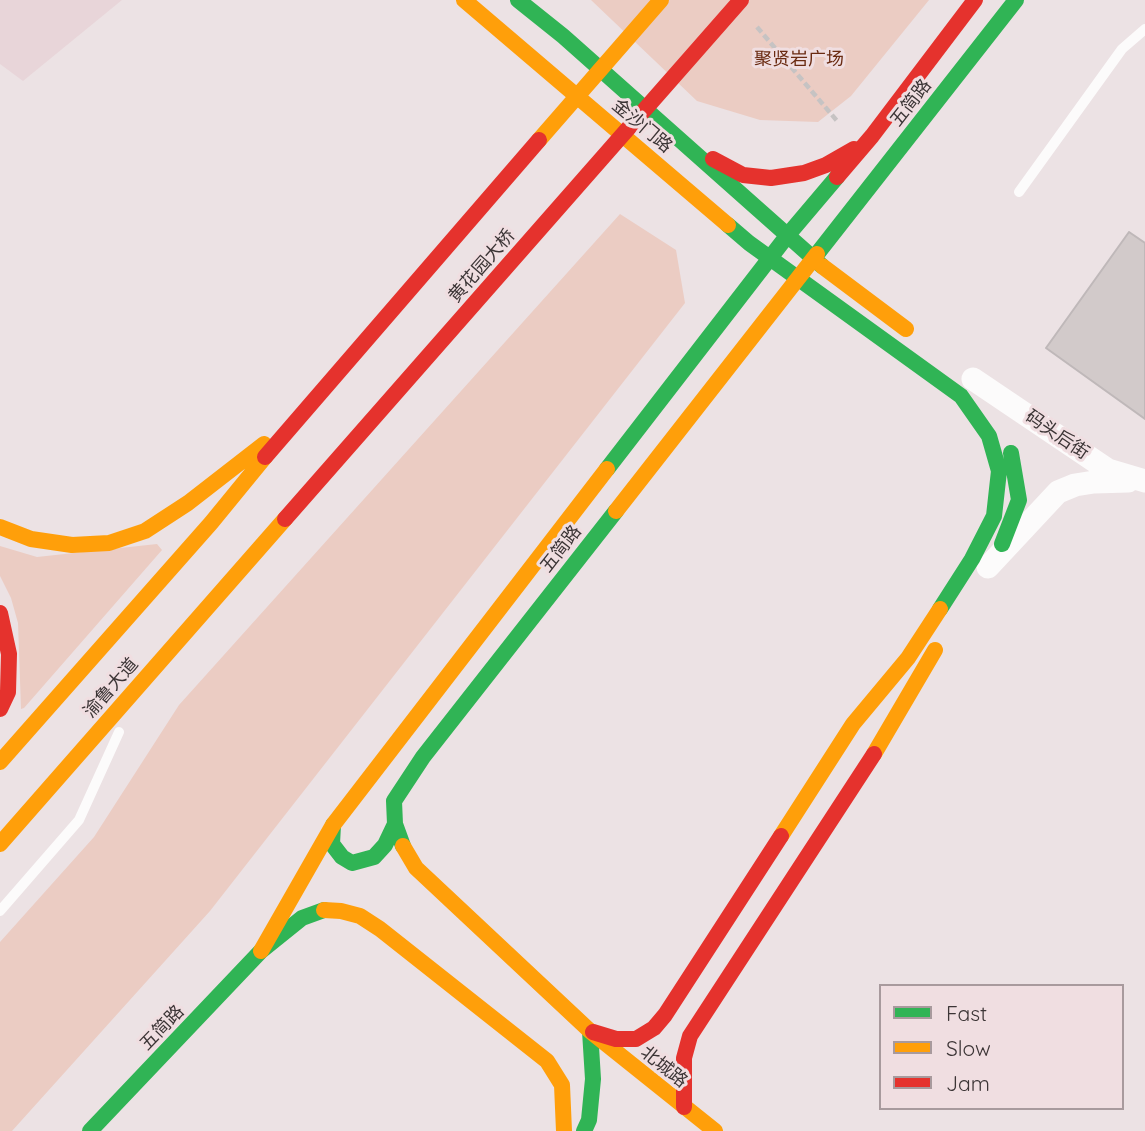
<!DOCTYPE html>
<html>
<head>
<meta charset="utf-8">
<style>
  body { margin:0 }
  #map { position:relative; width:1145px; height:1131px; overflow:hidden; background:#ece2e4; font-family:Quicksand,sans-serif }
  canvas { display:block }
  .legend { position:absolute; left:879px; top:984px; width:245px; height:126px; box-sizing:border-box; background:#f0dee1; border:2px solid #a89a9d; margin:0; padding:9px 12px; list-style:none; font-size:21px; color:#3c3536 }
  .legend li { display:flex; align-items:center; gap:14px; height:35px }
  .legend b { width:35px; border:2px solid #a89a9d }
</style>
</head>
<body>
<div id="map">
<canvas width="1145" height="1131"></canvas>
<ul class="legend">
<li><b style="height:9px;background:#30b455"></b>Fast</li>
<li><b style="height:9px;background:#ff9f0a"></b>Slow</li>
<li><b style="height:9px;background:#e5322d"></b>Jam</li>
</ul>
</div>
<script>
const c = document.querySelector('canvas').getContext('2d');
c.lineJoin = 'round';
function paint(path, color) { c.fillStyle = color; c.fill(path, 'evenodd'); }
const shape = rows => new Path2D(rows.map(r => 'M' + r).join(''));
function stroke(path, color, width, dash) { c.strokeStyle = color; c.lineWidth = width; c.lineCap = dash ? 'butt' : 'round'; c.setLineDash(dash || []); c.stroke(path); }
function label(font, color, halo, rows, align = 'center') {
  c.font = font + ' Quicksand,"Noto Sans SC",sans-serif'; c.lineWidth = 6; c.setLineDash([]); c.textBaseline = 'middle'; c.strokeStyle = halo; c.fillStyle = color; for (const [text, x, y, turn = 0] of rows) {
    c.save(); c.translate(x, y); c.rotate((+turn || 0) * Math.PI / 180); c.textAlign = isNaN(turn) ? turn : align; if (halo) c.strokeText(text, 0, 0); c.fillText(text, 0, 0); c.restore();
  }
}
paint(shape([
  [0,0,122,0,23,81,0,64]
]), '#e8d5d9');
paint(shape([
  [591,0,929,0,851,96,818,122,760,120,697,101],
  [620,214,676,250,685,303,210,911,12,1131,0,1131,0,942,94,837,179,705],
  [157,544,162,550,24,708,21,709,18,623,11,598,0,576,0,546,37,557]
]), '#ebccc3');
const building = shape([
  [1129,232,1145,243,1145,419,1046,348,1129,232]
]);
paint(building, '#d2caca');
stroke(building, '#bfb8b9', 2);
stroke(shape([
  [757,27,838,122]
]), '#c6c3c3', 4.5, [7, 3.5]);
stroke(shape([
  [1019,192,1122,49,1145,29],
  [0,911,79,820,119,732]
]), '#fcfbfb', 10);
stroke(shape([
  [973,379,1108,470,1145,481],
  [988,567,1058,492,1075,485,1094,482,1128,481]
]), '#fcfbfb', 23);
stroke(shape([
  [518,0,563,36,822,266],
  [728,225,749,243,961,396,989,436,999,471,994,516,972,559,940,609],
  [817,254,1016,0],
  [607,469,787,236,837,177],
  [1002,544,1019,500,1011,453],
  [333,825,332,844,342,857,352,863,374,857,385,845,395,824],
  [403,846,395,824,394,801,423,757,616,511],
  [90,1131,261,951,302,918,324,910],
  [584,1131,589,1120,593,1079,590,1031]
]), '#30b455', 16);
stroke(shape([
  [464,0,728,225],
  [539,140,661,0],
  [822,266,906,329],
  [616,511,817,254],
  [0,527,31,539,72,545,109,543,145,531,188,503,264,444],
  [874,754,935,650],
  [0,762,211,523,265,457],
  [781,836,853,724,908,658,940,609],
  [0,844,285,519],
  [403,846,416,868,590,1031,715,1131],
  [324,910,341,911,360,916,380,929,547,1061,562,1085,564,1131],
  [261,951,333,825,607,469]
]), '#ff9f0a', 16);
stroke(shape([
  [713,159,743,175,771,178,804,173,826,165,854,149],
  [837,177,872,136,975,0],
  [265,457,539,140],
  [285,519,741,0],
  [0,613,9,654,8,692,0,709],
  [593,1032,616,1039,636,1039,654,1028,665,1015,781,836],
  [684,1107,684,1058,690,1036,874,754]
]), '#e5322d', 16);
label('18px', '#6a2b12', '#f0dee1', [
  ["聚贤岩广场",799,60]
]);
label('18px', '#3c3536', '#f0dee1', [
  ["五简路",911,103,-52],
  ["金沙门路",642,126,40],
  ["黄花园大桥",482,266,-49],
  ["码头后街",1057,435,34],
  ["五简路",561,549,-52],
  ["渝鲁大道",111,688,-49],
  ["五简路",162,1028,-46],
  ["北城路",664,1067,39]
]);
</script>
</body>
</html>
